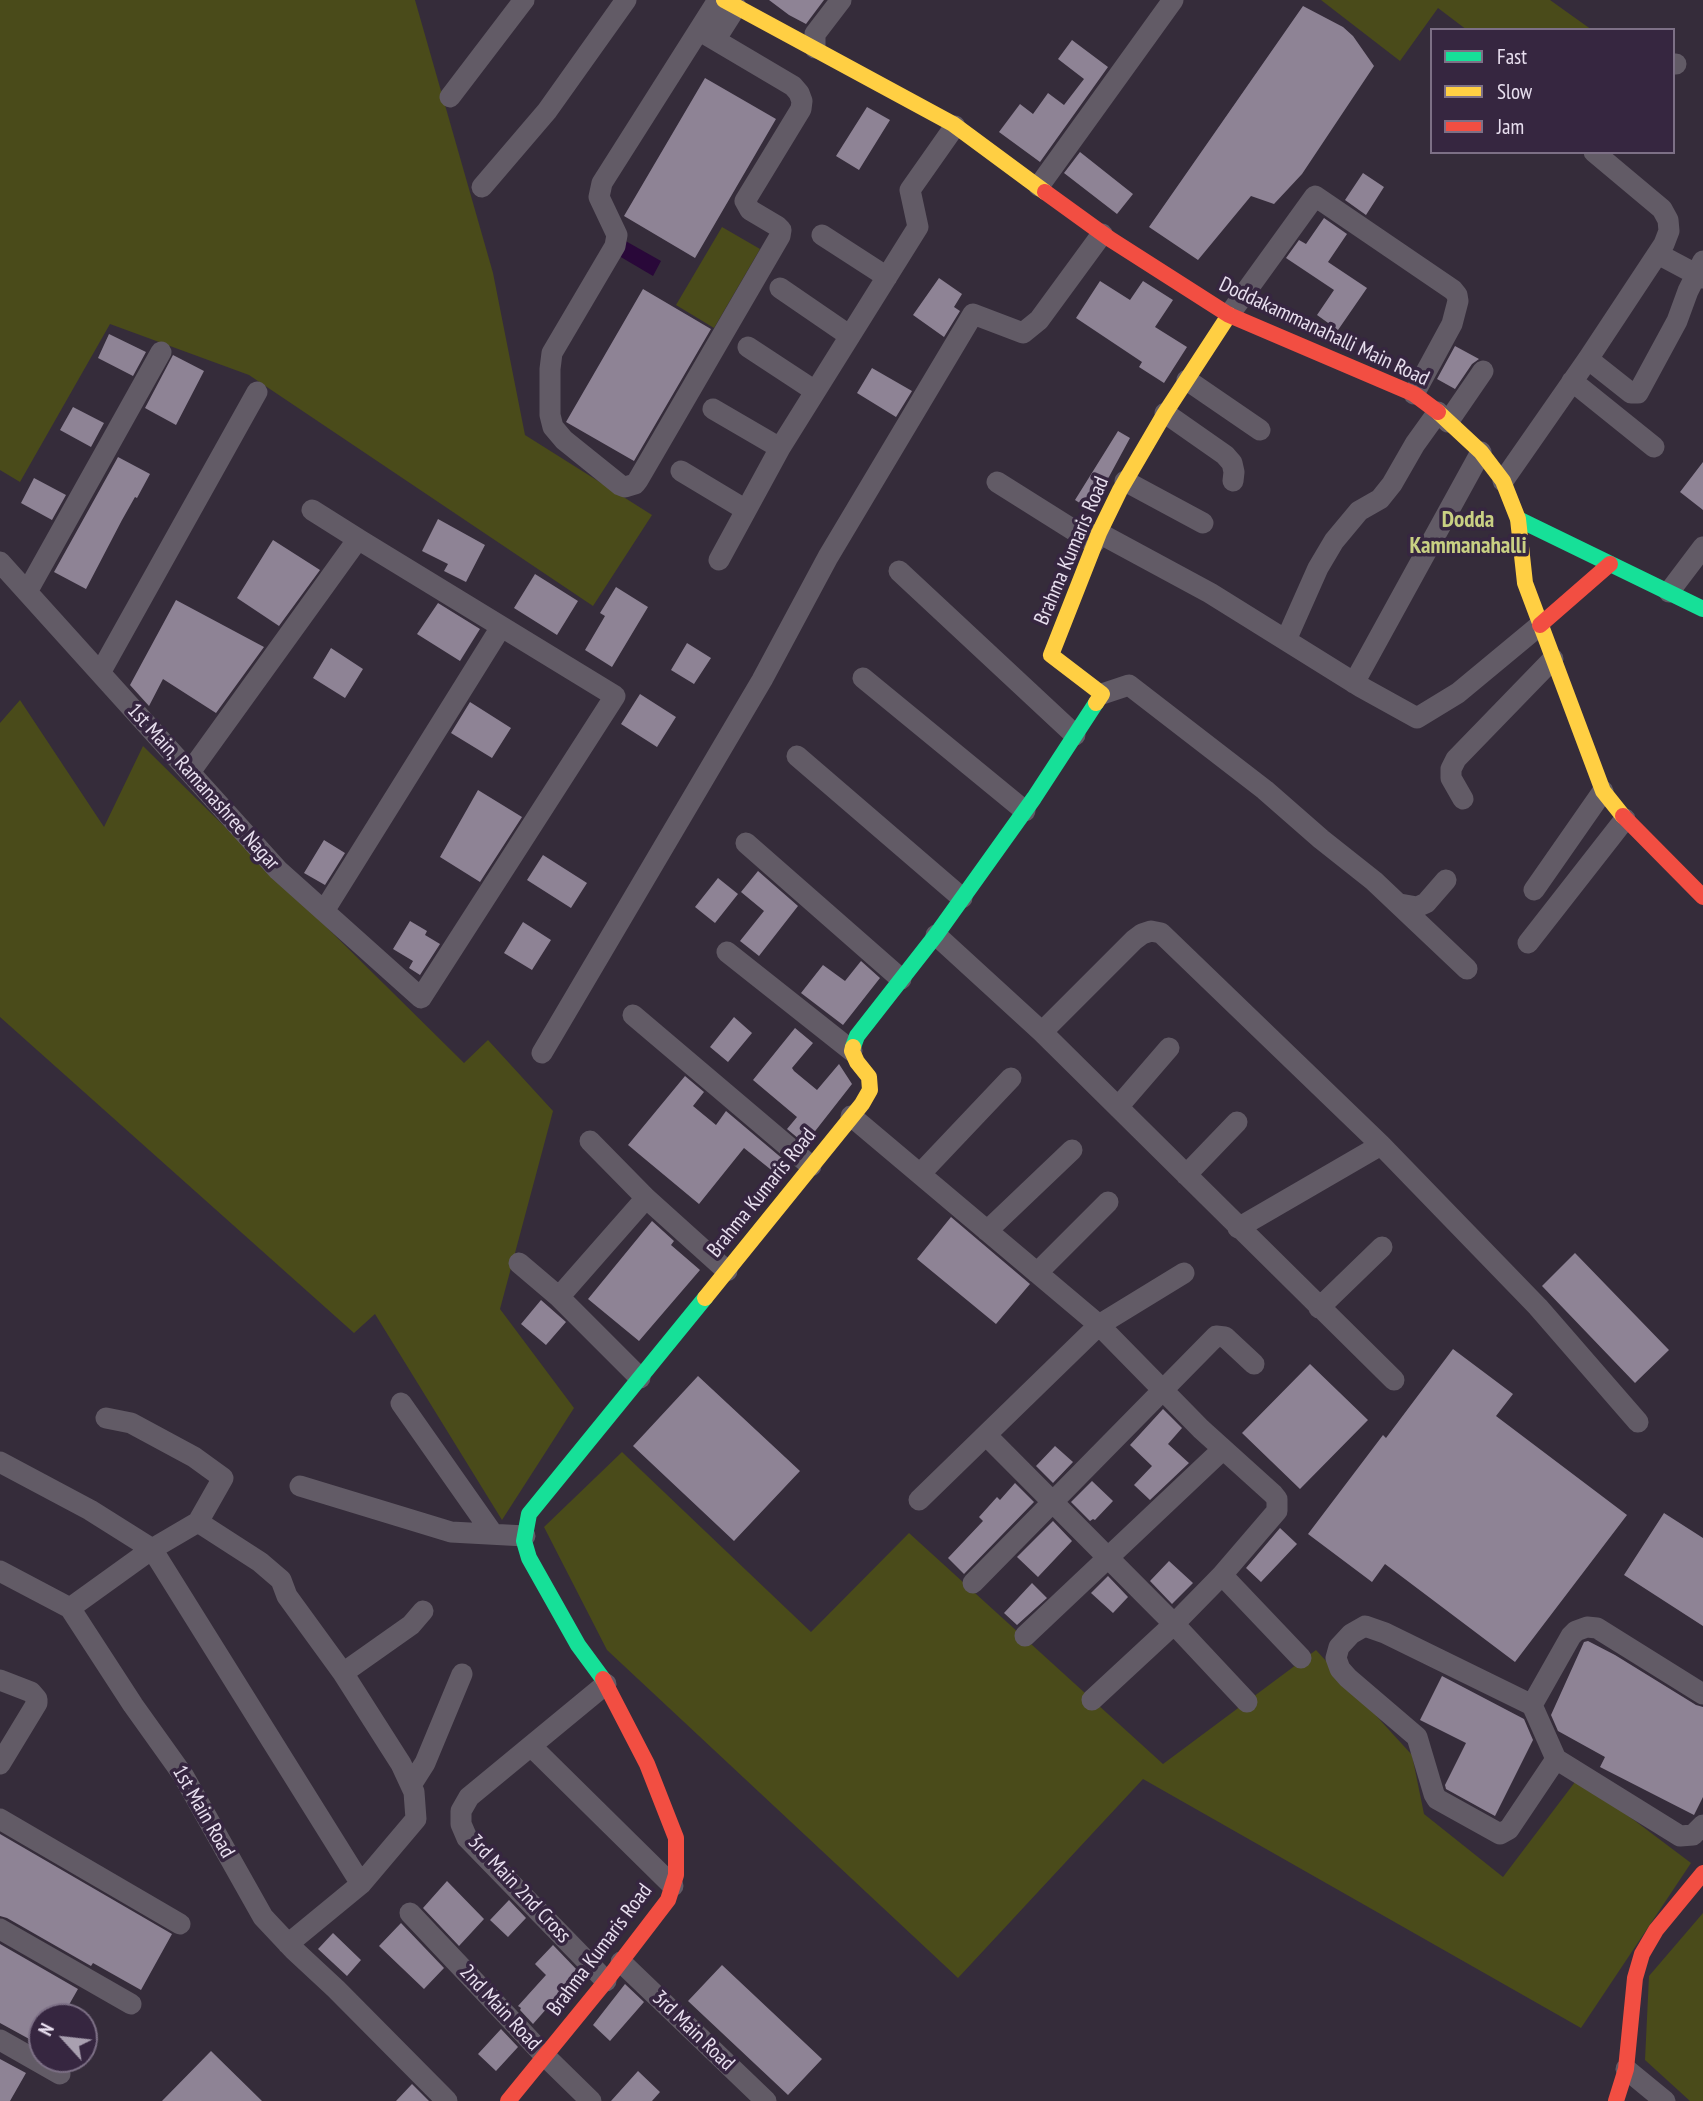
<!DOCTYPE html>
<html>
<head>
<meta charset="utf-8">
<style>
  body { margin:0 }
  #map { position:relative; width:1703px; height:2101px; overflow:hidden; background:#352c3a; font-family:"PT Sans Narrow",sans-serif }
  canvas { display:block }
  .legend { position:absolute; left:1430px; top:28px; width:245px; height:126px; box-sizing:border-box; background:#362640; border:2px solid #7d7086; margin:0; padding:9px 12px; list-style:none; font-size:21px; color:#e8dfef }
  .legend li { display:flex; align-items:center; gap:14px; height:35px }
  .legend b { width:35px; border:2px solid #7d7086 }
  .north { position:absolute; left:28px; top:2003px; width:70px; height:70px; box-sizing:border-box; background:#362640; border:2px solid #7d7086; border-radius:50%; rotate:297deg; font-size:19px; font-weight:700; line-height:28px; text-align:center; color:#e8dfef }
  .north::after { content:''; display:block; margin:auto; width:24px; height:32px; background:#a9a0b0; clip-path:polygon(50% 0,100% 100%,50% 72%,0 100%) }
</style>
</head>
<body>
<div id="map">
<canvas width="1703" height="2101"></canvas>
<ul class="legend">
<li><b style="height:9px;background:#16e098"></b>Fast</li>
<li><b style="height:9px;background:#ffcf43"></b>Slow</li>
<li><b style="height:9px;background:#f24e42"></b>Jam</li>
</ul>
<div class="north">N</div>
</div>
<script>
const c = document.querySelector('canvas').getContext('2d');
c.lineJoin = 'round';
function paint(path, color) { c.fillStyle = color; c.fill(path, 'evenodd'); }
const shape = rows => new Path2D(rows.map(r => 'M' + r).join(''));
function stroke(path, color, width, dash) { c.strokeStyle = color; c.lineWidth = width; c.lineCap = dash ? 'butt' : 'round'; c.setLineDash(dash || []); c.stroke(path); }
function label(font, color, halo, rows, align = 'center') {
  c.font = font + ' "PT Sans Narrow",sans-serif'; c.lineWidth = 7; c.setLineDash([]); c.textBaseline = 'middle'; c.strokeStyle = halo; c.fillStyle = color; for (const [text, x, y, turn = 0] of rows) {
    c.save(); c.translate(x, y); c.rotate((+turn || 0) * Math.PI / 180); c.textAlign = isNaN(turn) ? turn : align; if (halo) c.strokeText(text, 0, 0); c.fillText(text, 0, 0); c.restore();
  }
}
paint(shape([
  [0,0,415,0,493,273,525,435,652,515,593,606,249,375,110,324,20,482,0,470],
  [1321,0,1550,0,1592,30,1467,30,1438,8,1400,61],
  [722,227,760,249,714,328,676,305],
  [20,700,104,827,143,746,464,1063,488,1040,553,1111,500,1309,574,1408,502,1520,375,1314,354,1333,0,1017,0,723],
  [622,1452,811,1632,909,1533,1163,1764,1316,1650,1412,1755,1424,1814,1503,1877,1578,1778,1691,1863,1581,2028,1143,1779,958,1978,607,1650,544,1527],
  [1703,1913,1703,2101,1690,2101,1645,2060,1649,1976]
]), '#4a4b1a');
paint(shape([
  [622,239,661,261,653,276,614,253]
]), '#290839');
paint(shape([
  [769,0,824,0,806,24,789,15],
  [1303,6,1343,27,1353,36,1374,66,1302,174,1274,204,1251,196,1198,260,1149,227],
  [1072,40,1108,67,1040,162,999,132,1020,104,1033,114,1048,93,1064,105,1084,79,1058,59],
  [705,78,776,119,695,258,624,216],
  [867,107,890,120,859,170,836,156],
  [1080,152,1133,194,1117,214,1064,173],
  [1363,173,1384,187,1366,215,1345,200],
  [1324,218,1347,234,1328,262,1367,288,1338,330,1317,315,1334,290,1286,258,1299,240,1306,244],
  [939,278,962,294,954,307,960,311,944,337,913,315],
  [1100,281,1130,300,1143,281,1173,300,1155,327,1187,347,1164,383,1139,367,1142,362,1076,318],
  [643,289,711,329,634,461,566,422],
  [109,334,146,352,133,376,98,358],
  [1455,346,1479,359,1472,364,1455,389,1437,379],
  [173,355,204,371,176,425,145,408],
  [872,368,912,391,896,417,857,393],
  [73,407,104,423,91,447,60,430],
  [1118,431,1130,438,1091,510,1075,500],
  [118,457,150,474,137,498,135,497,122,520,86,589,54,572],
  [1703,462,1703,510,1680,492],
  [34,478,66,495,52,520,21,503],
  [438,519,485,545,466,582,444,571,448,564,422,551],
  [273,540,320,570,279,626,237,598],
  [535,574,578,601,557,635,514,608],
  [616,587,648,607,612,667,585,650,605,616,600,613],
  [176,600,264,647,216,713,163,679,149,706,130,685],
  [438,603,480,629,460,661,417,634],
  [687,643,711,658,694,684,671,670],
  [331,648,363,669,345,698,313,678],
  [640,694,676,717,657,747,621,724],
  [470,702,511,728,492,758,451,733],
  [478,790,522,817,480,882,440,857],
  [324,840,345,853,325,885,304,873],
  [543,855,587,883,571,908,527,880],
  [758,871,798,906,759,956,740,941,764,911,741,892],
  [718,878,738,894,715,923,695,907],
  [410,921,427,931,425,935,440,944,420,975,409,968,413,961,393,949],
  [523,922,551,940,532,970,504,953],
  [861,961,880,978,843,1025,801,993,823,965,845,981],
  [734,1017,752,1033,728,1062,710,1047],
  [795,1028,813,1043,792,1068,794,1071,817,1090,839,1064,852,1084,805,1144,787,1129,797,1117,753,1080],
  [685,1076,704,1092,693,1106,716,1125,726,1111,790,1165,780,1177,744,1148,699,1204,628,1145],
  [951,1217,1030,1284,996,1324,917,1259],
  [652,1221,674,1241,671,1245,700,1270,639,1341,588,1299],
  [1575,1253,1669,1350,1635,1383,1542,1286],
  [541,1300,566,1322,546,1345,521,1324],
  [1453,1349,1513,1394,1496,1416,1627,1515,1515,1662,1385,1564,1372,1582,1308,1534,1383,1435,1386,1438],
  [1310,1364,1368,1420,1300,1489,1242,1433],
  [698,1376,800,1471,734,1541,633,1446],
  [1163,1409,1182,1428,1168,1444,1189,1463,1150,1500,1134,1485,1152,1466,1130,1445],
  [1055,1446,1073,1462,1053,1483,1036,1466],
  [1092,1481,1113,1501,1095,1520,1093,1519,1090,1521,1071,1502],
  [1015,1483,1034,1502,964,1574,948,1558,983,1521,979,1517,997,1497,1000,1500],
  [1664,1513,1703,1538,1703,1626,1624,1575],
  [1053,1521,1072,1541,1038,1577,1017,1557],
  [1280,1528,1297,1544,1261,1582,1246,1568],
  [1169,1561,1193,1583,1172,1604,1150,1581],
  [1108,1576,1128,1597,1113,1613,1091,1593],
  [1032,1583,1047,1598,1017,1625,1004,1613],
  [1588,1641,1615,1655,1696,1705,1703,1707,1703,1797,1694,1815,1600,1767,1605,1757,1558,1731,1551,1715,1584,1642],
  [1442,1676,1524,1719,1533,1740,1495,1816,1446,1789,1445,1785,1466,1743,1420,1720],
  [0,1834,172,1934,141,1990,93,1963,91,1966,7,1918,0,1916],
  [447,1881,484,1919,459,1946,423,1908],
  [509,1900,526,1918,508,1937,490,1920],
  [401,1923,444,1968,424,1989,379,1946],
  [333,1933,361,1960,347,1976,318,1949],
  [0,1944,78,1989,62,2017,42,2017,42,2046,0,2023],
  [553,1945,579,1972,533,2024,520,2010,521,2008,518,2006,546,1975,535,1964],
  [722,1965,822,2059,788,2095,688,2001],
  [625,1984,644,2002,610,2041,593,2025],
  [501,2029,518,2047,496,2071,478,2054],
  [211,2051,262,2101,162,2101],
  [0,2059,26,2073,10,2101,0,2101],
  [638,2071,660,2092,652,2101,611,2101],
  [412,2084,429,2101,396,2101]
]), '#8e8395');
stroke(shape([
  [700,31,793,86,799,93,802,101,801,109,745,201,750,210,777,226,781,230,780,236,638,480,635,484,625,487,620,485,564,440,553,427,550,415,550,369,552,353,615,246,617,235,599,197,602,183,718,0],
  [715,40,736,7],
  [815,48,815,34,841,0],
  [1673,64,1676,64],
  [450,97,524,0],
  [1039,186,1173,0],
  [482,187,547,111,626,0],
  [822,235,887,277],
  [1658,254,1703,278],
  [780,288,850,336],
  [1229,315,1315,196,1453,290,1457,295,1458,301,1452,324,1414,394],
  [748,347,815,391],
  [1588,359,1631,393,1638,393,1677,321,1688,291,1703,261],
  [1187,380,1260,430],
  [1572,381,1654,447],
  [713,409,780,448],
  [1165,413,1225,455,1232,463,1234,472,1233,481],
  [1448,422,1483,371],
  [681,471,746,510],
  [1125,481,1203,523],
  [1503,481,1588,359,1664,244,1669,231,1668,220,1662,209,1594,152],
  [997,482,1094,543],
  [312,510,358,539],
  [1099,533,1210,593,1361,687,1417,718,1458,693,1540,625],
  [719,560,780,448,918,227,910,190,955,126],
  [0,562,27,592,278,870,421,998,615,696,358,539,190,772],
  [899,571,1075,735],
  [27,592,161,352],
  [1669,592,1703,547],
  [1286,640,1318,568,1334,541,1359,511,1380,499,1392,484,1415,444,1438,412],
  [100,673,257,392],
  [863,678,1025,811],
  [1354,683,1481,452],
  [1102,694,1129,685,1265,790,1321,839,1374,881,1467,969],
  [797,756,962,898],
  [1463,799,1451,778,1451,769,1456,759,1553,659],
  [746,843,901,979],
  [1534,890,1603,791],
  [1400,904,1417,907,1426,903,1446,880],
  [324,911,501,627],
  [936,935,1042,1032,1394,1380],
  [1528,943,1625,819],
  [727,952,852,1051],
  [633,1015,811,1166],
  [1042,1032,1134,940,1142,934,1151,931,1161,933,1381,1145],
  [542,1053,762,680,828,557,973,314,1023,333,1039,320,1102,234],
  [1118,1107,1169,1048],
  [851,1116,1099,1325,1201,1429,1273,1494,1277,1499,1277,1511,1222,1575,1174,1624,986,1435],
  [590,1141,646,1198,727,1271],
  [920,1174,1011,1078],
  [1186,1175,1237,1122],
  [1238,1228,1381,1145,1538,1307,1638,1422],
  [987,1231,1072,1150],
  [519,1263,559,1297],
  [1037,1273,1108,1202],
  [1319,1308,1382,1247],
  [640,1378,559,1297,646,1198],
  [401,1403,493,1534],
  [106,1418,131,1423,194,1457,223,1478,198,1522],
  [0,1462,90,1510,152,1549,361,1884],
  [300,1486,451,1532,525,1536],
  [919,1500,1099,1325,1184,1273],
  [0,1571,70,1608,133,1705,183,1775,263,1917,294,1950,336,1989,447,2101],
  [1222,1575,1301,1658],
  [973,1583,1216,1336,1225,1337,1254,1364],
  [70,1608,152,1549,198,1522,260,1562,281,1580,287,1596,343,1673],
  [1025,1636,1222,1450],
  [0,1680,31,1692,37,1699,37,1703,0,1764],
  [1703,1694,1597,1628,1587,1627,1576,1631,1571,1636,1532,1705,1385,1633,1365,1626,1351,1634,1339,1647,1336,1658,1340,1669,1348,1678,1417,1737,1434,1794,1437,1799,1500,1834,1509,1829,1556,1759,1680,1836,1693,1835,1703,1825],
  [1092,1700,1174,1624,1247,1702],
  [1532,1705,1556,1759],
  [531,1746,673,1886],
  [411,1785,425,1763,462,1674],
  [0,1819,180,1924],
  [410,1913,545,2056,591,2101],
  [0,1929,131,2004],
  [288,1944,361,1884,416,1819,414,1792,401,1764,343,1673,411,1625,423,1611],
  [621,1962,766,2101],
  [606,1981,467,1838,461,1824,461,1811,469,1797,606,1684],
  [0,2040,60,2074],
  [1626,2069,1665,2101]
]), '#625b66', 21);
stroke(shape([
  [1518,519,1703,609],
  [853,1047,857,1036,936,935,1034,798,1096,703],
  [603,1679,578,1645,529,1558,524,1541,529,1514,705,1298]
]), '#16e098', 16);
stroke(shape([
  [724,0,953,124,1045,192],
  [1438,412,1481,452,1503,481,1518,519,1525,583,1603,791,1623,816],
  [1096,703,1102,694,1051,655,1099,533,1120,490,1165,413,1229,315],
  [705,1298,862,1104,870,1090,869,1077,857,1062,852,1051,853,1047]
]), '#ffcf43', 16);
stroke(shape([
  [1045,192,1110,239,1229,315,1414,394,1438,412],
  [1540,625,1610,564],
  [1623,816,1703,897],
  [508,2101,606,1981,668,1900,676,1875,676,1838,647,1764,603,1679],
  [1616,2101,1626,2069,1635,1978,1642,1954,1656,1930,1703,1873]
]), '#f24e42', 16);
label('21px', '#e8dfef', '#362640', [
  ["Doddakammanahalli Main Road",1324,332,25],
  ["Brahma Kumaris Road",1072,551,-67],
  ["1st Main, Ramanashree Nagar",203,787,48],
  ["Brahma Kumaris Road",762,1193,-51],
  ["1st Main Road",203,1812,60],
  ["3rd Main 2nd Cross",519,1889,47],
  ["Brahma Kumaris Road",600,1950,-53],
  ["2nd Main Road",500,2008,47],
  ["3rd Main Road",693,2031,44]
]);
label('bold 23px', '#c9d083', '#362640', [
  ["Dodda",1468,520],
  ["Kammanahalli",1468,546]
]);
</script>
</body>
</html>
